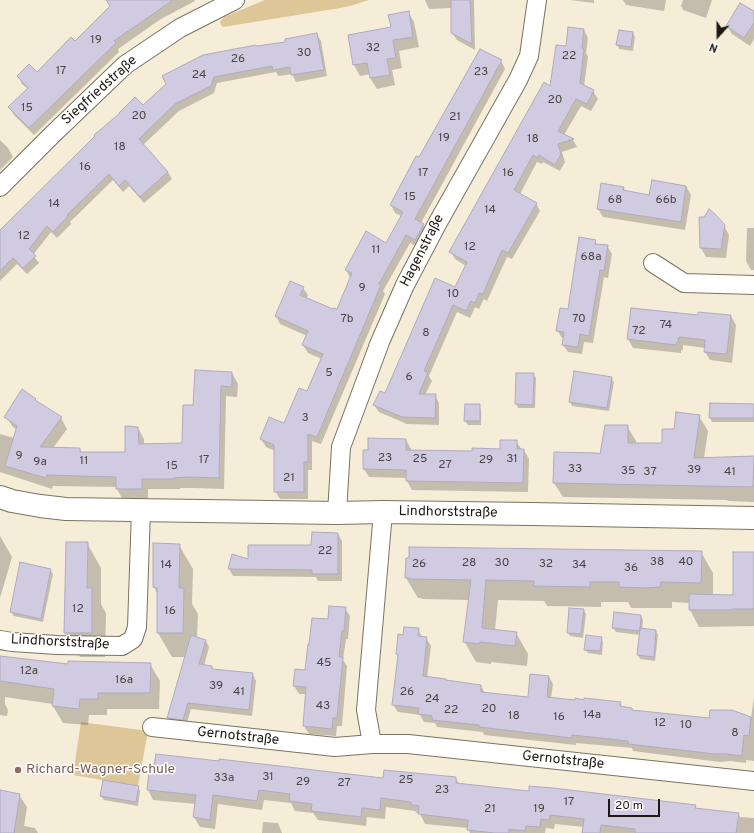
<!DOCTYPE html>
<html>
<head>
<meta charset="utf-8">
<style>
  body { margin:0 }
  #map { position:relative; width:754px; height:833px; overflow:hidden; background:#f6edd9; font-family:Overpass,sans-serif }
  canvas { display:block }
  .north { position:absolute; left:698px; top:16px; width:40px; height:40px; -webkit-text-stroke:3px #fff; paint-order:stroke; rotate:201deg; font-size:11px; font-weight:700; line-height:16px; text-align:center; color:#1d1a13 }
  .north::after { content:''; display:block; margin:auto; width:14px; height:18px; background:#1d1a13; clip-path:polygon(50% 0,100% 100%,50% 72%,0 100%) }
  .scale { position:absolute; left:608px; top:799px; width:52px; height:18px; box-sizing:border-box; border:2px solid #1d1a13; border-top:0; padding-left:5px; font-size:12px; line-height:14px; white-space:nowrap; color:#1d1a13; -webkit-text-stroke:3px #fff; paint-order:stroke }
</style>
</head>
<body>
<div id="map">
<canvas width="754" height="833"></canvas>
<div class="north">N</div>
<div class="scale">20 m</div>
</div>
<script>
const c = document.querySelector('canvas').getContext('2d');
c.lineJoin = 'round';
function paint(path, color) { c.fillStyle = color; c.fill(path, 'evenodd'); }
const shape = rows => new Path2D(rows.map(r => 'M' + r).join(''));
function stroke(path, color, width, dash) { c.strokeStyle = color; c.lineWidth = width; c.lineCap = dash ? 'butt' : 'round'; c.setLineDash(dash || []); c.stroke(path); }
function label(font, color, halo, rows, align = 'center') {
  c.font = font + ' Overpass,sans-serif'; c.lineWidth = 3; c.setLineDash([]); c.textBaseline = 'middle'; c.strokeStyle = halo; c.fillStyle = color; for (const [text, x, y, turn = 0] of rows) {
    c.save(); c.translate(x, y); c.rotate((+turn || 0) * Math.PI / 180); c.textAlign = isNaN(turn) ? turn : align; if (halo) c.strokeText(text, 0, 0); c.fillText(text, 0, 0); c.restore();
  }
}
paint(shape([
  [265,0,369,0,350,6,340,8,223,27,221,25,220,22,224,17],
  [81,722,148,731,138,786,73,775]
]), '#ddc697');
paint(shape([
  [106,0,194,0,195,1,161,19,118,49,119,52,34,135,14,115,9,107,28,89,22,84,18,76,36,73,75,42,111,7],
  [425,0,474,0,475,50,457,40,452,33,452,8,429,9],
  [570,0,594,0,594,3],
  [623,0,666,0,664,11,626,5],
  [683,0,712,0,706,18,683,10,681,6],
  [408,12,414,22,419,47,399,51,402,68,392,70,395,85,377,89,370,78,370,74,360,76,354,65,349,35,392,28],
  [754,13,754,39,750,46,732,34,727,26],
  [584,30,588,38,586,53,588,57,584,86,593,91,598,99,591,111,581,106,564,135,573,140,577,147,562,152,565,162,560,171,543,162,542,164,537,162,520,194,536,203,540,211,512,259,507,257,487,301,484,299,479,309,475,307,470,318,457,312,429,376,432,381,425,395,435,395,439,403,439,425,407,424,379,412,374,405,386,395,456,288,466,266,455,259,451,252,551,87,566,47],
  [633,33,635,37,633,51,619,49,617,44],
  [317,34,321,41,327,76,296,82,292,74,278,76,276,72,217,83,214,93,179,111,143,145,168,172,172,179,144,203,129,186,123,192,113,180,70,222,71,224,57,238,51,232,33,255,39,263,27,274,17,264,0,281,0,231,143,107,256,47,286,42],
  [501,61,505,69,421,223,423,225,428,232,419,248,410,243,383,291,385,294,321,444,312,441,312,470,308,470,308,499,280,499,275,491,275,451,266,447,261,439,285,425,307,392,322,359,308,353,303,345,307,336,280,324,276,316,303,288,308,295,306,299,334,310,337,310,350,278,346,270,386,244,402,216,395,213,391,205,419,159],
  [0,140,8,148,13,157,0,170],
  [686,186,691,195,685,230,603,217,598,209,623,187,626,192,650,196],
  [700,218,704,218,724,226,729,235,726,258,706,257,701,248],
  [747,228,754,228,754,270,751,270,746,261],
  [595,241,598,246,607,246,612,254,608,278,604,277,593,343,584,342,582,354,568,352,563,345,564,338,562,338,557,330,569,310],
  [699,316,731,316,736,325,732,363,710,360,705,352,705,348,683,345,683,350,681,350,681,353,633,348,628,339],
  [232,373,238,384,237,397,226,396,224,489,194,488,180,488,180,489,148,489,148,499,123,500,117,489,117,487,53,486,52,489,0,472,0,434,33,443,12,426,6,415,35,400,37,402,61,418,67,429,53,448,80,449,82,453,126,453,138,428,144,439,144,445,183,444,194,406],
  [533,374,536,378,535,408,518,408,516,404],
  [611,378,614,382,609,411,572,406,570,402],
  [479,405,481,410,481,425,468,425,465,421],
  [754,405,754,422,712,422,710,418],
  [699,416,708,431,704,458,742,457,742,456,754,456,754,502,728,501,727,500,563,497,554,483,601,456,627,426,636,441,636,444,664,444,675,430],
  [406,440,411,449,411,451,473,452,501,450,516,441,522,450,524,450,529,459,528,492,412,490,407,481,407,478,369,477,364,469,369,450],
  [338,534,342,541,342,581,318,581,316,577,233,576,229,569,249,560,312,546],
  [0,536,12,557,0,598],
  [87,543,101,568,101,604,106,613,105,657,80,657,65,633],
  [154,544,179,545,193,569,192,604,198,614,197,638,206,641,209,647,204,666,212,667,213,670,253,674,256,681,252,716,191,709,186,726,171,724,168,718,186,657,172,657,158,633,158,595,154,587],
  [701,552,713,573,713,596,734,596,754,553,754,626,699,627,690,610,690,603,672,602,672,608,631,608,628,602,601,602,601,607,547,606,544,601,498,600,495,630,516,633,528,654,527,666,491,662,491,664,476,662,464,641,469,600,422,599,421,598,418,598,406,578],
  [50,570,53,574,43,622,14,616,11,612],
  [345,608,350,616,348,639,346,639,343,660,347,666,342,726,337,726,336,736,309,734,304,726,307,694,299,694,294,686,306,671,329,620],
  [584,610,586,614,583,638,570,636,568,632],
  [641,616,643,620,642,630,656,631,658,635,655,661,640,659,638,655,640,635,616,632,613,628],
  [418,629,422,637,426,638,431,646,427,678,446,680,447,681,481,686,485,693,529,698,549,677,553,684,551,698,575,701,620,703,623,708,631,709,633,711,710,719,732,711,751,718,754,697,754,761,746,760,746,763,730,761,720,762,633,751,632,748,576,743,576,745,484,735,483,732,437,727,435,723,424,722,420,715,398,712,393,705,399,658,397,654,404,636],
  [601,637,603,642,602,655,588,653,585,649],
  [0,657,69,665,150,664,160,681,159,709,107,709,107,715,89,715,88,725,63,723,53,706,53,704,5,697,5,704,8,710,7,716,0,715],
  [456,778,459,784,530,792,695,806,697,809,738,814,740,817,754,818,754,833,583,833,584,827,555,824,554,829,546,828,545,833,470,833,468,828,425,824,420,814,418,814,415,811,386,807,385,819,367,817,366,826,318,820,313,813,295,811,291,803,264,800,262,810,218,804,215,829,200,827,194,817,196,804,153,800,148,790,384,779],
  [138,787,140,791,138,806,104,800,101,796],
  [0,791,19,795,27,807,24,826,35,828,38,833,0,833],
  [263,822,278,823,282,833,262,833]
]), '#0003');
const building = shape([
  [106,0,173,0,114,41,116,43,29,128,8,107,28,88,17,76,29,64,37,72,71,37,75,41,110,6,106,0],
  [451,0,470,0,472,44,451,33,451,0],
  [740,3,754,11,754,23,744,38,726,26,740,3],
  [409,11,413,37,393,40,396,58,387,59,390,75,370,78,367,63,353,65,348,35,391,27,388,15,409,11],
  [568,27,584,29,582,48,584,49,580,83,594,90,587,104,576,99,558,131,574,139,558,144,561,154,555,165,539,155,538,158,533,155,514,190,537,203,508,253,502,250,483,294,479,293,475,303,471,301,466,311,453,305,424,371,428,372,419,394,436,394,435,418,402,417,373,405,380,391,385,393,435,278,455,287,467,262,449,252,544,82,550,86,556,45,566,46,568,27],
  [619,30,633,32,631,47,616,45,619,30],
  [317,33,324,70,291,75,290,67,273,70,272,66,214,77,211,86,175,104,139,139,168,172,140,197,125,180,119,186,109,174,67,215,68,216,53,232,47,226,29,249,36,256,23,268,13,258,0,271,0,230,95,136,94,135,120,113,119,113,135,97,143,105,166,84,162,76,203,55,256,45,257,46,285,42,285,39,317,33],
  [480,49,502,60,415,219,424,224,415,240,406,235,379,284,381,285,317,437,308,434,308,462,304,462,304,492,274,492,274,445,260,439,269,417,284,423,299,388,307,391,323,354,302,345,308,331,275,316,290,281,304,287,300,295,333,309,333,308,337,309,352,273,345,270,366,231,386,243,403,212,390,205,416,156,419,157,480,49],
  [652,180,686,186,681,222,597,209,601,183,624,187,623,190,649,195,652,180],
  [709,209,715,214,725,225,721,249,700,248,699,217,704,217,709,209],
  [579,237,596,240,595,244,608,245,604,271,600,270,589,336,580,334,578,347,562,345,564,332,556,331,560,308,568,309,579,237],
  [631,308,698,315,698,312,731,315,727,354,704,352,705,340,679,337,678,342,677,342,676,345,627,339,631,308],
  [195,370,232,372,232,387,221,386,219,478,188,477,174,478,174,479,142,479,142,489,116,489,116,477,47,475,46,478,5,466,17,426,4,417,22,389,36,399,35,400,62,417,40,447,80,448,80,452,125,452,125,426,138,427,139,444,182,443,183,405,193,405,195,370],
  [574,371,612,377,607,408,569,402,574,371],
  [516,373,534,373,533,405,515,404,516,373],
  [710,403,754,404,754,418,709,418,710,403],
  [465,404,480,404,480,421,464,421,465,404],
  [676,412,700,415,694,458,754,456,753,487,553,483,554,452,597,453,600,454,605,425,628,425,628,443,662,443,662,429,674,429,676,412],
  [368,438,406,439,406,450,472,451,472,448,500,449,500,440,517,440,517,449,524,449,523,483,406,481,406,470,363,469,363,450,368,450,368,438],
  [312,532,338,533,338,574,312,574,312,570,228,569,232,554,248,559,248,545,311,545,312,532],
  [66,542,88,542,87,588,92,588,92,633,64,633,66,542],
  [153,543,180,544,179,588,184,588,183,633,157,633,157,588,153,587,153,543],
  [409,547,702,551,701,583,661,582,660,587,644,588,619,587,619,582,590,582,590,587,534,586,534,581,486,580,482,628,517,632,515,646,480,642,479,644,463,642,471,580,409,579,409,578,405,578,406,558,409,558,409,547],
  [733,552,754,552,754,609,732,609,732,610,689,610,689,594,733,595,733,552],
  [20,562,51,569,41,619,10,612,20,562],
  [329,606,346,607,344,631,342,631,339,657,343,657,337,718,333,718,332,729,303,726,306,687,293,686,295,669,305,670,308,644,309,644,312,618,328,619,329,606],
  [569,608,584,609,581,634,567,633,569,608],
  [614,612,641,615,640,631,612,628,614,612],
  [404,627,419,628,418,636,427,637,423,676,446,679,446,680,481,685,481,692,528,697,530,674,549,676,547,697,575,700,575,698,584,700,584,698,621,702,620,706,632,708,632,710,709,718,710,710,732,710,751,717,749,736,744,735,742,756,725,754,715,754,628,744,628,741,572,735,572,738,479,727,479,725,432,720,432,716,418,714,419,708,392,705,398,655,396,654,398,634,403,635,404,627],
  [640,628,656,630,654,657,637,655,640,628],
  [191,635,206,640,199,664,212,666,212,669,253,673,249,710,188,703,183,720,167,718,191,635],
  [586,635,602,637,600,651,584,650,586,635],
  [0,656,68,664,68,661,151,663,150,693,98,693,98,699,80,699,79,709,52,706,54,689,0,681,0,656],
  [156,754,219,761,219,759,383,778,384,770,456,777,456,783,529,791,529,786,553,788,696,805,695,808,739,813,736,833,635,833,635,829,601,825,600,833,582,833,584,819,550,815,549,820,541,819,540,827,526,826,525,831,509,829,509,833,495,833,467,830,468,820,418,814,419,806,411,805,411,802,381,798,380,810,362,808,361,817,311,811,312,804,289,801,290,794,259,790,257,801,213,795,210,820,193,817,196,795,147,790,149,772,150,772,153,765,154,765,156,754],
  [103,780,139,786,136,802,100,796,103,780],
  [0,790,20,794,14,833,0,833,0,790]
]);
paint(building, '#d0cbe0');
stroke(building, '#afaabe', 1);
const minor = shape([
  [0,187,53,134,125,65,180,28,235,0],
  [653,263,684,283,754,285],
  [337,513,341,447,380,342,405,285,437,224,518,80,529,56,537,0],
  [0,640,12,642,57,645,122,646,133,639,137,627,141,510],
  [152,727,335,747,372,744,408,744,754,781],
  [372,744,366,710,383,512]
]);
const tertiary = shape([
  [0,497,12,501,40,506,66,509,337,513,383,512,531,514,754,518]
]);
stroke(minor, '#7b7361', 20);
stroke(tertiary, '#7b7361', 24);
stroke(minor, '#fff', 18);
stroke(tertiary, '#fff', 22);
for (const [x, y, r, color] of [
  [18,770,4,"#8d6e63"]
]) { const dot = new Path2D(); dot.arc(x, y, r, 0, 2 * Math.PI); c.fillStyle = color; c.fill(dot); stroke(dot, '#fff', 1.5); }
label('12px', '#4a4646', null, [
  ["19",96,41],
  ["32",373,49],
  ["30",304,54],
  ["22",569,57],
  ["26",238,60],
  ["17",61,72],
  ["23",481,73],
  ["24",199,76],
  ["20",555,101],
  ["15",27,109],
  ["20",139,117],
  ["21",455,118],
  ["19",444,139],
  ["18",533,140],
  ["18",120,148],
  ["16",85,168],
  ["17",423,174],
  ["16",508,174],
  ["15",410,198],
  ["68",615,201],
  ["66b",666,201],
  ["14",54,205],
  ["14",490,211],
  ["12",24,237],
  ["12",470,248],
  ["11",376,251],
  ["68a",591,258],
  ["9",362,289],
  ["10",453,295],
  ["7b",347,320],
  ["70",579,320],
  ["74",666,326],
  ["72",639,332],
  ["8",426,334],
  ["5",329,374],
  ["6",409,378],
  ["3",305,419],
  ["9",19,457],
  ["23",385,459],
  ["25",420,460],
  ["31",512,460],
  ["17",204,461],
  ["29",486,461],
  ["11",84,462],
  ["9a",40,463],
  ["27",445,466],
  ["15",172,467],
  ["33",575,470],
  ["39",694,471],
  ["35",628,472],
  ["37",650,473],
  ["41",730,473],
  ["21",289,479],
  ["22",325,552],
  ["38",657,563],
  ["40",686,563],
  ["28",469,564],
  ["30",502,564],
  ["26",419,565],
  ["32",546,565],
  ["14",166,566],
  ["34",579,566],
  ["36",631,569],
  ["12",78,610],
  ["16",170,612],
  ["45",324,664],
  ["12a",29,672],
  ["16a",124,681],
  ["39",216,687],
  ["41",239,693],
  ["26",407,693],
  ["24",432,700],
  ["43",323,707],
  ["20",489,710],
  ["22",451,711],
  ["14a",592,716],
  ["18",514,717],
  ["16",559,718],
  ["12",660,724],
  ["10",686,726],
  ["8",735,734],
  ["31",268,778],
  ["33a",224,779],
  ["25",406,781],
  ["29",303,783],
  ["27",344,784],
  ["23",442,791],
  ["17",569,803],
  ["21",490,810],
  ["19",539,810]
]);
label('14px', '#1d1a13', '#fff', [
  ["Siegfriedstraße",100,91,-42],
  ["Hagenstraße",423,251,-63],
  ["Lindhorststraße",448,513,1],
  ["Lindhorststraße",60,643,3],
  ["Gernotstraße",238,737,6],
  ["Gernotstraße",563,761,6]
]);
label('14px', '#785e54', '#fff', [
  ["Richard-Wagner-Schule",26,770]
], 'left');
</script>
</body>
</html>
